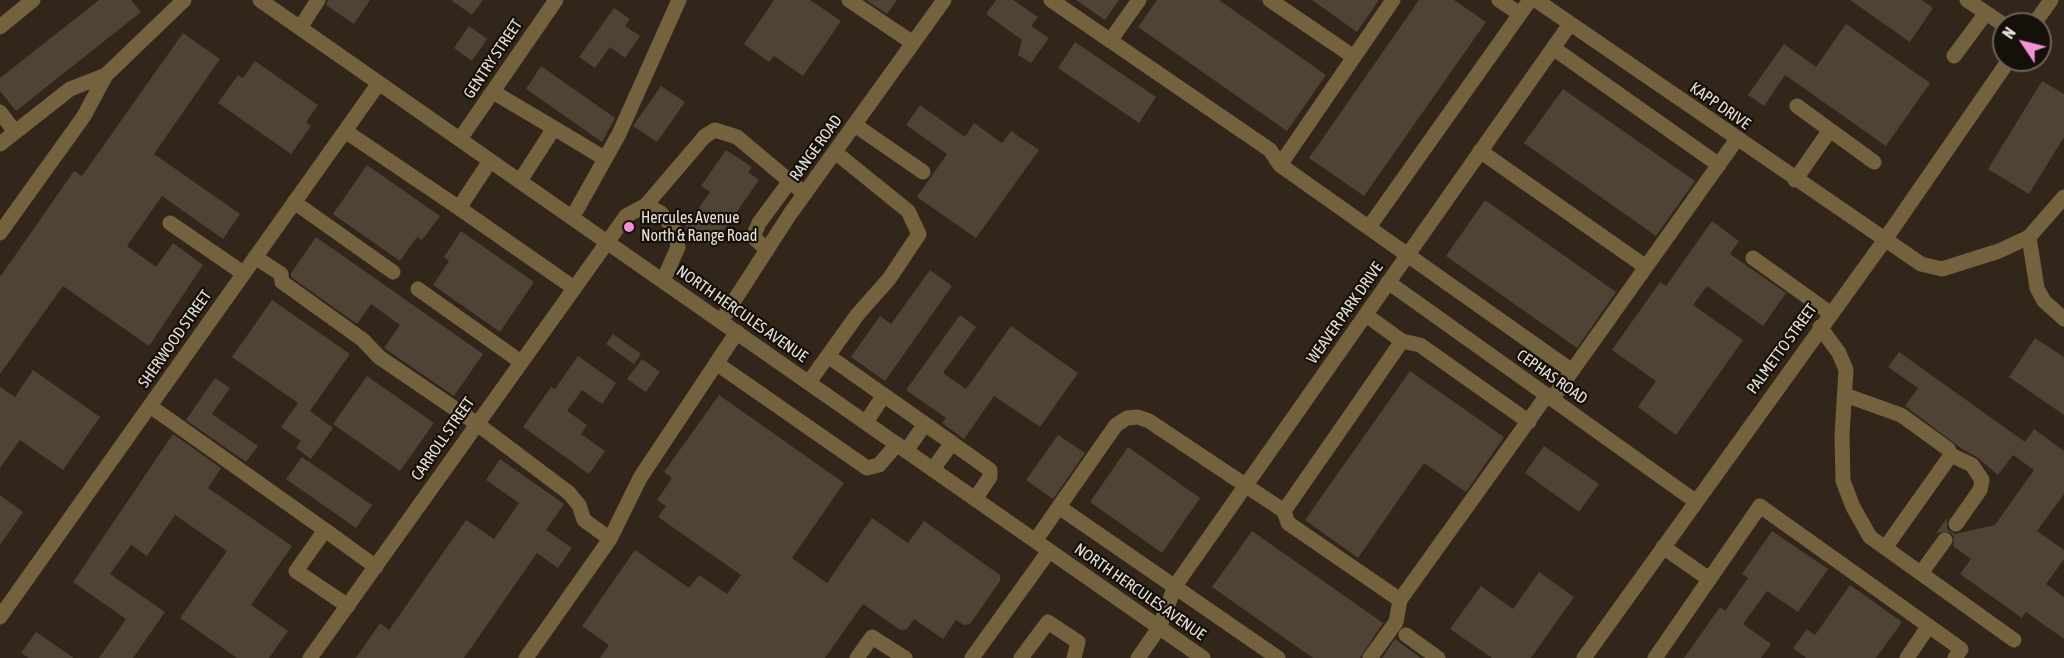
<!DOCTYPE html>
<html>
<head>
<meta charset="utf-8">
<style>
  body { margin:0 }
  #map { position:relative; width:2064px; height:658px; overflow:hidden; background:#312619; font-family:"Asap Condensed",sans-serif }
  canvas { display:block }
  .north { position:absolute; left:1992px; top:12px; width:60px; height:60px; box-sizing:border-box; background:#15100a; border:2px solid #69635c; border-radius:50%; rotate:305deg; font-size:16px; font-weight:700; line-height:24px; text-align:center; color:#e7e0d7 }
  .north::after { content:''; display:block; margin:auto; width:21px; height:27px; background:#f391d5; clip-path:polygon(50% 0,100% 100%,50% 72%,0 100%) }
</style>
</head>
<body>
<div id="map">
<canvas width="2064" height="658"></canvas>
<div class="north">N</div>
</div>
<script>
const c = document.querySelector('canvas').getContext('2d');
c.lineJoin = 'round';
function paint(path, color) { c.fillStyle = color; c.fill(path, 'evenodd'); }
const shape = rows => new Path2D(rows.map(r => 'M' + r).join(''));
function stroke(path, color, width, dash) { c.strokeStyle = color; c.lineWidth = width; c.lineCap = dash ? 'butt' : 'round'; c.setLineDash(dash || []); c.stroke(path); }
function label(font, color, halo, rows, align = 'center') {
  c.font = font + ' "Asap Condensed",sans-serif'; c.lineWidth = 4.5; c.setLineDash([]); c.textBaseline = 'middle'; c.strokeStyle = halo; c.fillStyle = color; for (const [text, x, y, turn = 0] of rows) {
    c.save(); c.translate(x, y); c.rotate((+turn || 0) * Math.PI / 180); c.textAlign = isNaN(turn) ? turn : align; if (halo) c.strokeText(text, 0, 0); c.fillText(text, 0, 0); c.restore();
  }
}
paint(shape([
  [99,0,131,0,141,12,16,111,0,91,0,78],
  [328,0,370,0,354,24,326,5],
  [451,0,483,0,472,15],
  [774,0,810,0,841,21,803,76,774,56,769,62,744,44],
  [866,0,897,0,887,14],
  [996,0,1013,0,1038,17,1031,26,1049,38,1031,63,1018,55,1022,40,986,14],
  [1076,0,1119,0,1105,20],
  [1157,0,1219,0,1326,75,1287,131,1138,27],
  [1312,0,1379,0,1357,32],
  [1419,0,1454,0,1486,22,1364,196,1309,158],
  [1850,0,1922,0,1933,8,1910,42],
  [614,8,630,19,625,26,640,36,625,58,610,47,595,68,579,57],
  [1846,24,1930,83,1886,146,1785,75,1764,106,1748,95,1784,44,1816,67],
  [469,26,487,39,472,61,454,48],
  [183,33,220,59,154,154,240,214,223,239,162,196,127,246,156,267,173,243,203,265,149,346,63,286,0,374,0,277,74,171,82,176],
  [1075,42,1156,97,1139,123,1058,68],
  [255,61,318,105,306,122,311,126,291,154,218,103,238,75,243,78],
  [541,66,615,118,602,142,526,89],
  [2042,81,2064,94,2064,137,2029,194,1988,169],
  [661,86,685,102,657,142,633,126],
  [1563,89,1695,181,1656,236,1524,143],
  [920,105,965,137,974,123,1002,143,1011,131,1039,150,976,238,917,197,947,154,906,125],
  [726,150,752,167,748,172,759,180,712,247,685,228,710,192,701,186],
  [367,165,440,216,422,240,417,237,400,261,333,214],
  [1485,200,1616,292,1577,348,1446,256],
  [1712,221,1739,241,1730,254,1786,293,1763,326,1707,286,1693,305,1743,340,1676,435,1638,407,1656,381,1612,350,1660,282,1666,286],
  [461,231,534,282,500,332,433,285,449,261,444,257],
  [316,237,483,354,454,396,384,348,400,325,371,304,357,324,291,277,291,273],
  [930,270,952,286,885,381,851,357,880,316,891,324],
  [272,300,350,354,310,411,333,428,311,459,296,448,301,441,281,427,298,403,232,357],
  [960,315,976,327,943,373,966,389,1011,326,1078,373,1040,427,994,396,964,439,942,423,946,418,906,390],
  [613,334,641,354,634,364,606,344],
  [2035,338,2064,357,2064,415,2009,377],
  [1899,352,2025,442,2034,429,2064,451,2064,494,2037,531,2064,550,2064,559,2046,584,2064,597,2064,639,2026,612,2022,618,1960,574,1971,559,1953,546,1954,537,1950,532,1936,533,1947,518,1947,529,1955,534,1995,525,2034,470,2013,455,1998,475,1977,457,1962,449,1905,406,1918,388,1888,367],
  [578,356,616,383,602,404,582,390,567,411,587,425,581,434,605,451,589,474,523,427,551,387,555,389],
  [642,359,660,372,646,392,627,379],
  [33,370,100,417,63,470,20,440,0,468,0,387,15,397],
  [1410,371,1504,437,1466,492,1424,463,1358,558,1305,520],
  [367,376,434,423,400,471,333,424],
  [215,378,230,388,212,414,258,446,246,462,186,420],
  [719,395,844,483,792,558,827,583,872,518,908,543,924,521,1000,575,1000,581,970,624,964,625,956,620,943,639,914,619,907,629,900,630,863,604,825,658,600,658,609,645,582,626,635,550,689,588,699,575,727,594,741,575,658,517,666,506,657,500,672,478,664,472],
  [173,434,221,468,208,488,292,546,251,605,288,631,269,658,237,658,180,618,227,551,175,515,147,556,131,545,110,574,165,612,133,658,99,658,126,619,73,582],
  [1058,435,1085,453,1053,499,1026,480],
  [1544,446,1599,484,1579,512,1525,473],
  [1128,447,1200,498,1162,553,1090,502],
  [302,457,372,505,356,528,286,479],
  [500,459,564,504,546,530,572,548,558,568,537,553,464,658,356,658,380,623,389,630,466,520,494,539,519,503,486,480],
  [0,495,23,512,0,545],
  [1252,531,1383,623,1360,658,1313,658,1212,587],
  [1772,531,1828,569,1798,612,1767,591,1743,624,1771,644,1761,658,1684,658,1720,607,1725,611,1748,578,1742,574],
  [1539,572,1574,597,1531,658,1492,658,1450,629,1481,586,1513,609],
  [1850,585,1902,622,1876,658,1806,658,1793,648,1807,629,1815,635],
  [36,632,74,658,29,658,21,653],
  [1395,639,1400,643,1421,658,1382,658]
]), '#4f4335');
stroke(shape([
  [260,0,1203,658],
  [849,0,913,43],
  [1051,0,1270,150,1280,165,1572,371],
  [1270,0,1354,57],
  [1499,0,1520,14],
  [1536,0,1921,264,1942,269,1999,251,2029,237,2064,197],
  [1967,0,2004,25],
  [2034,24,2051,0],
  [0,27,33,0],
  [300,28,318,0],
  [1110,41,1139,0],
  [1553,48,1719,165],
  [1954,56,1986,13],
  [493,92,554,128],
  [0,112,15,132],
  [855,125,923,172],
  [1830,130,1874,162],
  [345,131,459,208,490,161],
  [460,139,556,0],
  [0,144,70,89,106,75],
  [1480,151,1646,267],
  [1280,165,1393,0],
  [1795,180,1830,130,1797,106],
  [520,181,554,128,604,158],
  [294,202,393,272],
  [646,205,661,213,675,231,678,247,663,281],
  [459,208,574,288],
  [572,218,619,134,679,0],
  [170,223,243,273],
  [1369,227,1530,0],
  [0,233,84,116,106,75,184,0],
  [2029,237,2037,288,2044,301,2064,319],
  [767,250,753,237,759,223,790,181],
  [255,257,281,274,282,282,363,340,379,357,476,423,569,493,579,505,584,520,610,539],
  [1753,258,1830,313],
  [1388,282,1695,501],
  [418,289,521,362],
  [721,321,790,214,944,0],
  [1820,327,1839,353,1846,370,1842,435,1843,481,1853,507,1870,537,2014,640],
  [1402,341,1420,345,1529,422],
  [828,356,952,443],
  [716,363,867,468,879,465,897,444],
  [809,382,858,314,889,279,919,234,908,211,835,152],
  [1845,395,1901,415,1948,449,1951,455,1885,548],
  [1552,399,1737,139],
  [150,406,325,530],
  [866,422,884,395],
  [906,451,925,424],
  [1951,455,1972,465,1982,480,1980,490,1956,524],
  [933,469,952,443,990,470,990,477,975,499],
  [1059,507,1278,658],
  [1284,511,1402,341,1366,315],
  [1035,541,1116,425,1127,418,1138,417,1149,421,1284,511,1288,523,1400,600,1547,395],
  [1663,547,1709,579],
  [1921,573,1945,540],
  [348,606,296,571,325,530,376,567],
  [0,617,379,83],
  [1406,635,1438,658],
  [310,658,626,216,646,205,705,136,715,130,737,137,805,194],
  [526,658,610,539,640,478,737,332],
  [857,658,872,637,905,658],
  [972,658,1049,551],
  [1021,658,1048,622,1078,642,1074,658],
  [1138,658,1159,628,1175,586,1570,24],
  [1370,658,1396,622,1400,600],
  [1584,658,1884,241,2009,60],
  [1655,658,1760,506,1961,649,1955,658],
  [1907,658,1928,627]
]), '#74613d', 15);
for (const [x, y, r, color] of [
  [629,227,6,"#f391d5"]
]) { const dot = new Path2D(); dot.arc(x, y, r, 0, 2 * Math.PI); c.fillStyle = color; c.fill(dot); stroke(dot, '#15100a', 2); }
label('16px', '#e7e0d7', '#15100a', [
  ["GENTRY STREET",493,59,-56],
  ["KAPP DRIVE",1720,106,35],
  ["RANGE ROAD",816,148,-54],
  ["WEAVER PARK DRIVE",1345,313,-55],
  ["NORTH HERCULES AVENUE",742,314,35],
  ["SHERWOOD STREET",175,339,-55],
  ["PALMETTO STREET",1782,349,-54],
  ["CEPHAS ROAD",1552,377,35],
  ["CARROLL STREET",443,439,-55],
  ["NORTH HERCULES AVENUE",1140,592,35]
]);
label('16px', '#e7e0d7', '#15100a', [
  ["Hercules Avenue",641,218],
  ["North & Range Road",641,236]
], 'left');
</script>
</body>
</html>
